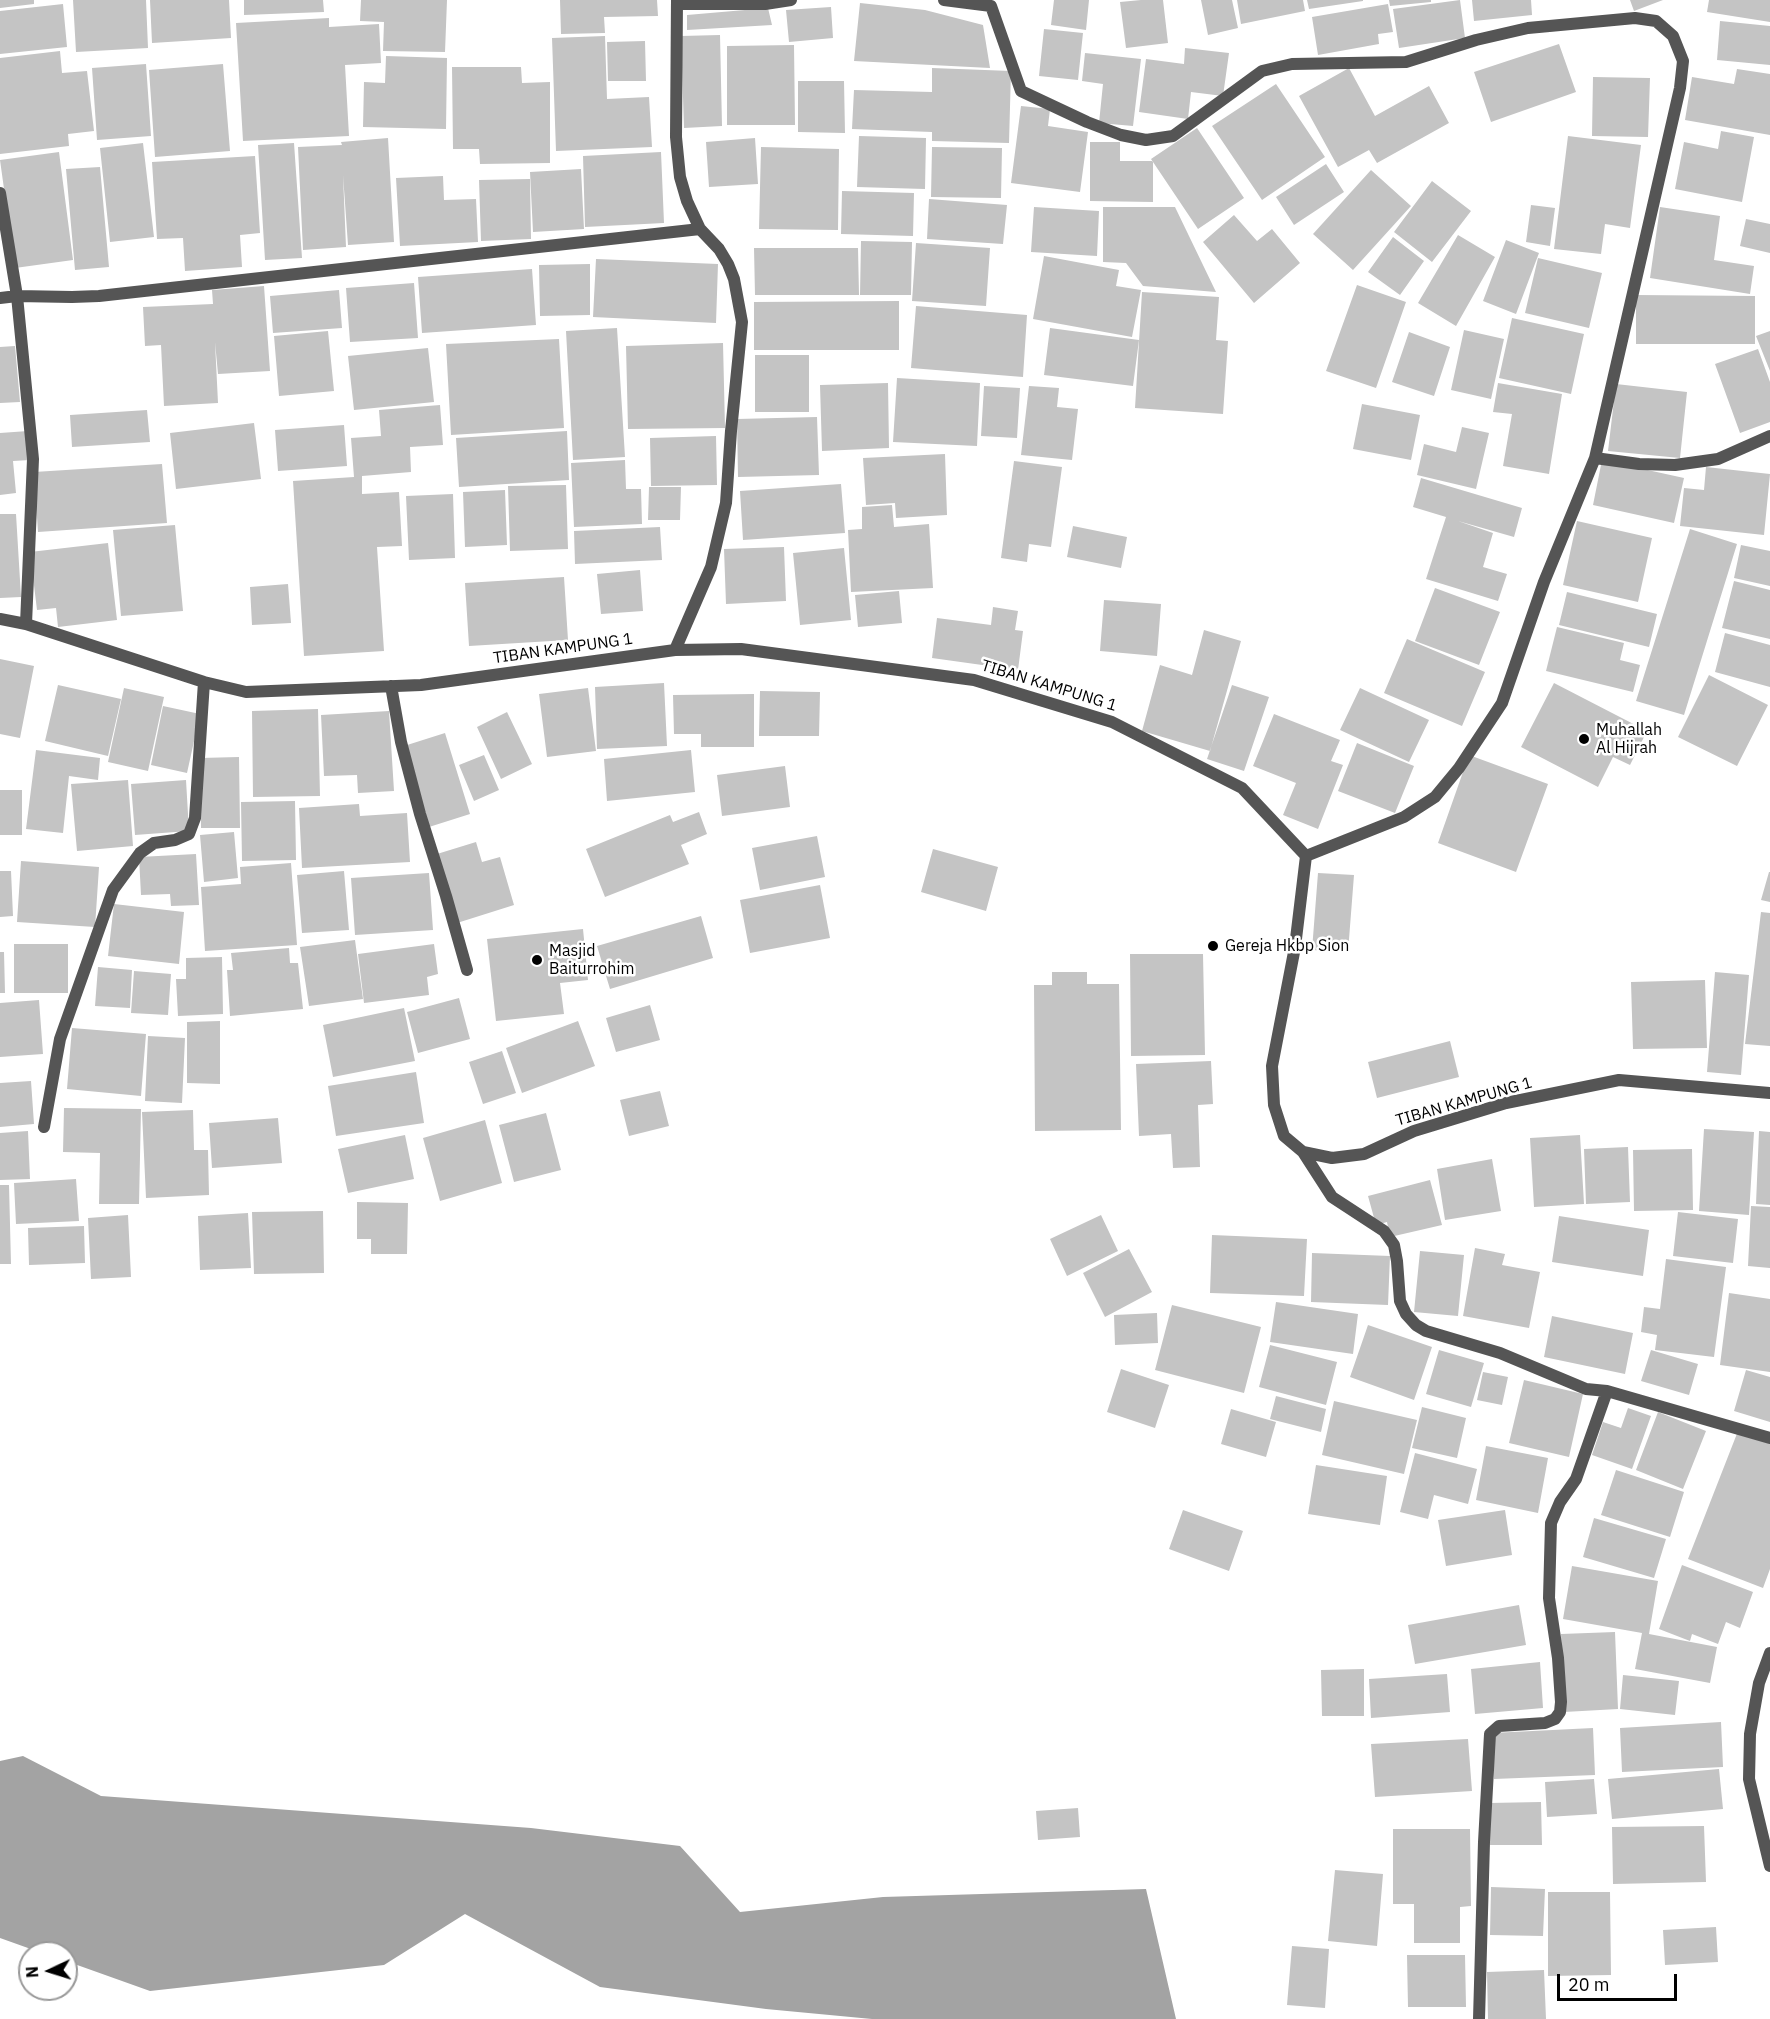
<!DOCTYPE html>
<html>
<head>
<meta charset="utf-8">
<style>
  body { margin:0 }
  #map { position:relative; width:1770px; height:2019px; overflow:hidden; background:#fff; font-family:"IBM Plex Sans",sans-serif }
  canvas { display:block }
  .north { position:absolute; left:18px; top:1941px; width:60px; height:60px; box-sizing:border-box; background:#fff; border:2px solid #999; border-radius:50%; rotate:266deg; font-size:16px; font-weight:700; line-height:24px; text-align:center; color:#000 }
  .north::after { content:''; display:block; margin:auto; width:21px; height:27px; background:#000; clip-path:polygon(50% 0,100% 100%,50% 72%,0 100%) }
  .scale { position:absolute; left:1557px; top:1974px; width:120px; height:27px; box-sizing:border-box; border:3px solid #000; border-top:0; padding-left:8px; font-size:18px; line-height:21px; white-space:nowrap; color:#000; -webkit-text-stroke:4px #fff; paint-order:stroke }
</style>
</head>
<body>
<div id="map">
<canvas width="1770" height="2019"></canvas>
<div class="north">N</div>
<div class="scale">20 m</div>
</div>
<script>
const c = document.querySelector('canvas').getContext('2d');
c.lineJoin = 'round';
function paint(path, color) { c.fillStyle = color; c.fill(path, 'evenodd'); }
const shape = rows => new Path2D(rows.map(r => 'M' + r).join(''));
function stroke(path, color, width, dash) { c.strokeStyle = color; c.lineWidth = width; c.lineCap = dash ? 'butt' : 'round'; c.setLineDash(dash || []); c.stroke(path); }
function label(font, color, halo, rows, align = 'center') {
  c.font = font + ' "IBM Plex Sans",sans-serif'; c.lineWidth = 5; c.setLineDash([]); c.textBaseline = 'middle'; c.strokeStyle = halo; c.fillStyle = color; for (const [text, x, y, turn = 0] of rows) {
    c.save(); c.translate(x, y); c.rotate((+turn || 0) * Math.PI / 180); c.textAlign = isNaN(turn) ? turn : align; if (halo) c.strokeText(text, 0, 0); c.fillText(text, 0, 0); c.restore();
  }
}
paint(shape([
  [23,1756,101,1796,531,1828,680,1846,740,1912,883,1897,1146,1889,1176,2019,872,2019,766,2009,600,1987,465,1914,384,1965,150,1991,66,1961,66,1953,42,1953,0,1938,0,1761]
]), '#a3a3a3');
paint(shape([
  [0,0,34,0,34,4,0,8],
  [73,0,146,0,148,48,76,52],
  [150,0,229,0,231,38,152,43],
  [244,0,323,0,324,12,244,15],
  [361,0,447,0,445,52,383,51,384,22,360,21],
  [560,0,657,0,658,16,604,17,605,33,561,34],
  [1054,0,1089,0,1086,30,1051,25],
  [1141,0,1163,0,1168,43,1126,48,1120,2],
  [1201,0,1232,0,1238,28,1208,35],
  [1237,0,1303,0,1305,11,1241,24],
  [1307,0,1363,0,1363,1,1309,9],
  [1389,0,1431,0,1431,2,1390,6],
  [1460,0,1465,38,1399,48,1393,9],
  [1472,0,1531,0,1532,15,1474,21],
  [1630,0,1663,0,1634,11],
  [1709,0,1770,0,1770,22,1707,12],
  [860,3,925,10,983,25,990,68,854,61],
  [63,4,67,47,0,54,0,11],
  [1388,4,1393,32,1378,34,1379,44,1318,55,1312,17],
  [831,7,833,38,789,42,786,10],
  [768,8,772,25,687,30,687,15],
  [329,18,329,27,379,24,381,63,345,65,349,136,243,141,236,23],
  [1720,21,1770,26,1770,65,1717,60],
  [1044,29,1083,33,1078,80,1039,76],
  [720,35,722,126,684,128,681,36],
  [605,36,607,99,649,97,652,147,556,151,552,38],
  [645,41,646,81,608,81,607,42],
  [1559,44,1576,92,1491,122,1474,72],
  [794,45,795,125,727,125,727,46],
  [1185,48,1229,53,1223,96,1191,92,1188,119,1139,112,1146,59,1184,64],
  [60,51,62,73,87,71,94,131,68,134,69,146,0,154,0,58],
  [1085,53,1141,59,1133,126,1099,123,1103,84,1082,81],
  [386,56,447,58,446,129,363,127,364,82,385,83],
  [146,64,151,136,97,140,92,68],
  [223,64,230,151,155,157,149,70],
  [452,67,521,67,522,83,550,82,550,163,480,164,479,149,453,149],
  [932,68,1011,71,1009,143,932,141,932,132,852,129,854,90,932,92],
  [1349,68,1375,116,1429,86,1449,123,1377,163,1369,150,1338,167,1299,96],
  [1737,69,1770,74,1770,135,1685,120,1692,77,1734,84],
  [1593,77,1650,78,1648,137,1592,136],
  [798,81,844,81,845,133,798,132],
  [1276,84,1325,157,1262,200,1212,126],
  [1021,106,1050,109,1048,126,1088,132,1080,192,1011,183],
  [1197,128,1244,198,1198,229,1151,159],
  [1721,131,1754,137,1742,202,1675,189,1684,142,1718,149],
  [859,136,926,138,925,189,857,187],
  [1568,136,1641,145,1630,228,1605,224,1601,254,1554,249],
  [388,138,394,242,348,245,343,175,346,247,303,250,298,147,342,145,341,142],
  [755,138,758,184,709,187,706,142],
  [1090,142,1120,142,1120,161,1153,161,1153,202,1090,201],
  [143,143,154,237,110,242,100,148],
  [294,143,302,258,265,260,258,145],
  [761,147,839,149,838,230,759,229],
  [932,147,1002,148,1001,198,931,197],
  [59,152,73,260,15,268,0,160],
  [661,152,664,223,585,227,583,156],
  [255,156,260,233,240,235,242,267,185,271,183,238,157,239,152,162],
  [1326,164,1344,192,1294,225,1276,197],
  [100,167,109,267,75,270,66,169],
  [581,169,584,229,533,232,530,172],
  [1371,170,1411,206,1353,270,1313,234],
  [443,176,444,200,476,199,478,242,400,246,396,178],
  [530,179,531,239,481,241,479,180],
  [1432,181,1471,211,1432,262,1394,232],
  [842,191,914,193,913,236,841,234],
  [929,199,1007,205,1003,244,927,239],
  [1531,205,1555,208,1550,246,1526,242],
  [1034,207,1099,211,1097,256,1031,252],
  [1103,207,1175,207,1216,292,1143,286,1126,263,1103,262],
  [1660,207,1720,216,1714,260,1754,266,1750,294,1650,278],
  [1234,215,1257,241,1272,229,1300,263,1254,303,1203,242],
  [1746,219,1770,224,1770,253,1740,246],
  [1458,235,1495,257,1456,326,1418,303],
  [1393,237,1424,261,1400,295,1368,272],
  [1506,240,1539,253,1516,314,1483,301],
  [861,241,912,242,911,295,860,295],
  [916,243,990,248,986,306,912,301],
  [754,248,858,248,859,295,755,295],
  [1044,256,1119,270,1116,286,1141,290,1132,337,1033,319],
  [1538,258,1602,273,1589,328,1525,313],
  [596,259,718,264,716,323,593,317],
  [590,264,590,315,540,316,539,265],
  [532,269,536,325,422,333,418,277],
  [414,283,418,338,350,342,346,288],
  [1357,285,1406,302,1376,388,1326,371],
  [264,286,270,371,218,374,215,342,218,403,164,406,161,345,145,346,143,307,213,304,212,290],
  [339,290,342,328,273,333,270,296],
  [1142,292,1219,297,1216,340,1228,341,1223,414,1135,408],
  [1636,295,1755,296,1755,344,1636,344],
  [899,301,899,350,754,350,754,302],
  [916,306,1027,315,1023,377,911,368],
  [1512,318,1584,334,1571,394,1499,378],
  [617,328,625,457,573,460,566,331],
  [1050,328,1139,340,1133,386,1044,375],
  [1464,330,1504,339,1491,399,1451,390],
  [328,331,334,391,279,396,274,336],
  [1770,331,1770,371,1756,336],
  [1409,332,1450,347,1434,396,1392,382],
  [559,339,564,428,451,435,446,344],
  [723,343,725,428,628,429,626,346],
  [15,346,20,402,0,403,0,347],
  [428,348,434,402,354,410,348,356],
  [1758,349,1770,382,1770,422,1740,433,1715,364],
  [755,355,809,355,809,412,755,412],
  [897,378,980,383,977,446,893,442],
  [888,383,889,448,822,451,820,385],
  [1498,383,1562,394,1549,474,1503,466,1512,414,1493,412],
  [1616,384,1687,392,1680,458,1608,451],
  [984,386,1020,388,1017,438,981,436],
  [1029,386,1059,388,1057,407,1078,409,1072,460,1021,455],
  [1362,404,1420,415,1411,460,1353,449],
  [440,405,443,445,410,447,411,472,362,476,362,494,399,492,402,546,377,547,384,651,304,656,293,481,354,477,351,438,381,436,379,410],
  [147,410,150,442,72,447,70,415],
  [817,417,819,475,738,477,737,419],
  [254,423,261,479,176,489,170,433],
  [344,425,347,466,278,471,275,430],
  [1462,427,1489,433,1476,489,1417,475,1424,444,1456,452],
  [28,431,30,460,13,461,16,493,0,495,0,433],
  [567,431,569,480,459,487,456,438],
  [716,436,717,485,651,486,650,438],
  [945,454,947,515,896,518,895,503,866,505,863,458],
  [625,460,626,489,641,489,642,524,574,527,571,463],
  [1602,460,1684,478,1674,523,1593,505],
  [1014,461,1062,467,1051,547,1029,544,1027,562,1001,558],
  [162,464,167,523,38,532,34,472],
  [1706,467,1770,474,1764,535,1680,526,1684,488,1704,490],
  [1421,478,1522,508,1514,537,1458,521,1493,533,1483,567,1507,574,1498,601,1426,579,1446,517,1413,507],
  [841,484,845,533,743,540,740,491],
  [566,485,568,549,510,551,508,486],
  [649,487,681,487,680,520,648,520],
  [505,490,507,545,465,547,463,492],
  [453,494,455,558,409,560,406,496],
  [892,505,894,527,929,524,933,588,851,592,848,530,862,529,862,507],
  [0,514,16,514,21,597,0,598],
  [1577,521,1652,538,1638,602,1563,585],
  [175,525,183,611,121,616,113,530],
  [1073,526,1127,537,1121,568,1067,557],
  [660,527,662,560,575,564,574,531],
  [1690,529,1737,544,1684,715,1636,701],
  [108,543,117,620,58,627,56,608,37,610,30,552],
  [1741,545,1770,551,1770,586,1734,578],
  [784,547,786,601,726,604,724,549],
  [844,548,851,620,800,625,793,553],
  [640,570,643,611,601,614,597,574],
  [564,577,568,640,469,646,465,583],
  [1734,581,1770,590,1770,639,1722,628],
  [288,584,291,623,252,625,250,587],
  [1435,588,1500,612,1479,665,1415,641],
  [899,591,902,623,858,627,855,595],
  [1567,592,1657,614,1649,647,1559,625],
  [1104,600,1161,604,1157,656,1100,651],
  [993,607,1018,611,1015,630,1023,631,1018,670,932,658,937,618,991,625],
  [1557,627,1624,643,1620,660,1640,665,1633,692,1546,671],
  [1204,630,1241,641,1210,751,1142,731,1160,665,1192,675],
  [1725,633,1770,645,1770,687,1715,672],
  [1407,639,1485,672,1462,726,1384,693],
  [0,659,34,666,20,738,0,734],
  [1709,675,1768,705,1737,766,1678,737],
  [664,683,667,746,597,749,595,687],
  [1554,683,1647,731,1630,765,1613,757,1598,787,1521,747],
  [58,685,121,699,108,756,45,741],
  [1232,685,1269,697,1244,771,1207,759],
  [124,688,164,697,148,771,108,762],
  [588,688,596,751,547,757,539,694],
  [1360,688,1429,720,1409,762,1340,730],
  [760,691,820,692,819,736,759,736],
  [754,694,754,747,701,747,701,734,674,734,673,695],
  [163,706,200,714,187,773,151,765],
  [318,709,320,796,253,797,252,711],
  [389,711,394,791,358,793,357,775,324,776,321,715],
  [507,712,532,764,501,779,477,727],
  [1274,714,1340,740,1331,761,1343,765,1318,829,1283,815,1296,783,1253,766],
  [445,733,470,814,429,827,404,746],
  [1357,743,1414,766,1395,813,1338,791],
  [36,750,100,758,98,780,69,776,63,833,26,829],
  [691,750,695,792,607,801,604,759],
  [484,755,499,790,474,801,459,765],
  [1469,755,1548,784,1516,872,1438,843],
  [239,757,240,828,201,828,200,758],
  [785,766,790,807,722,816,717,775],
  [128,780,133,846,77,851,71,784],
  [186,780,189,831,135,835,131,784],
  [0,790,22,790,22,835,0,835],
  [295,801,296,860,242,861,241,802],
  [359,804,360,816,407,813,410,862,302,868,299,808],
  [699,812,707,834,681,845,689,864,605,897,586,849,670,815,673,822],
  [234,832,238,878,204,882,200,835],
  [817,836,825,877,760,890,752,848],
  [476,842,482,862,500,857,514,905,457,923,437,854],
  [933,849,998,867,986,911,921,892],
  [196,854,199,905,171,906,170,894,141,895,139,857],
  [21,861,99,867,95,927,17,922],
  [291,863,297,945,205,951,201,887,241,884,240,867],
  [0,871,11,871,13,916,0,917],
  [344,871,349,930,302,933,297,875],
  [1769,872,1770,872,1770,902,1761,900],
  [429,873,433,930,355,935,351,878],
  [1318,873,1354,875,1348,952,1312,950],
  [820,885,830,938,750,953,740,900],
  [114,904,184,912,179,964,108,956],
  [1761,912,1770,913,1770,1046,1745,1044],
  [701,916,713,958,610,989,597,946],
  [583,929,588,980,560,983,564,1014,496,1021,487,939],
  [355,940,363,999,309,1006,300,947],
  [14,944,68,944,68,993,14,993],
  [434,944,438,974,427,977,429,995,364,1003,358,954],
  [289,948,290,963,298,963,303,1009,230,1016,227,970,233,970,231,953],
  [0,952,4,952,5,993,0,993],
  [1130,954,1203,954,1205,1055,1131,1056],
  [222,957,223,1014,178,1016,176,979,186,979,186,958],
  [98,967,132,970,130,1008,95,1006],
  [134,971,171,974,168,1015,131,1013],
  [1052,972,1087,972,1087,984,1119,984,1121,1130,1035,1131,1034,985,1052,985],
  [1715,972,1749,975,1741,1075,1707,1072],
  [1705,980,1707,1048,1633,1049,1631,982],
  [459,998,470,1039,418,1053,407,1012],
  [39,1000,43,1054,0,1057,0,1003],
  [650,1005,660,1040,616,1052,606,1018],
  [404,1008,415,1061,333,1077,323,1025],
  [220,1021,220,1084,187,1083,187,1022],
  [578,1021,595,1066,522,1093,506,1048],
  [72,1028,146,1034,141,1096,67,1089],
  [148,1036,185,1038,182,1103,145,1101],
  [1450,1041,1459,1077,1377,1098,1368,1062],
  [502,1051,516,1093,483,1104,469,1062],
  [1211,1061,1213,1104,1198,1105,1200,1167,1173,1168,1171,1134,1139,1136,1136,1064],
  [416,1072,424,1123,336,1136,328,1086],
  [31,1081,34,1124,0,1127,0,1083],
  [660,1091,669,1126,629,1136,620,1100],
  [64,1108,141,1109,139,1204,99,1204,100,1153,63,1152],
  [193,1110,194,1150,208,1150,209,1195,146,1198,142,1112],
  [546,1113,561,1170,514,1182,499,1125],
  [278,1118,282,1163,212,1168,209,1123],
  [485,1120,502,1183,440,1201,423,1138],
  [1704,1129,1754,1132,1749,1215,1699,1211],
  [28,1131,30,1179,0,1180,0,1133],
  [1759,1131,1770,1132,1770,1205,1756,1204],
  [405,1135,414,1179,348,1193,338,1149],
  [1580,1135,1584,1204,1534,1207,1530,1138],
  [1628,1147,1630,1202,1586,1204,1584,1149],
  [1692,1149,1693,1210,1634,1211,1633,1150],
  [1492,1159,1501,1211,1445,1220,1437,1169],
  [76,1179,79,1221,16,1224,14,1183],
  [1430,1180,1442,1225,1390,1237,1387,1222,1376,1225,1368,1196],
  [0,1185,9,1185,11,1264,0,1264],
  [357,1202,408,1203,407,1254,371,1254,371,1239,357,1239],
  [1751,1206,1770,1207,1770,1268,1748,1266],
  [323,1211,324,1273,254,1274,252,1212],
  [1678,1212,1738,1219,1733,1263,1673,1256],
  [248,1213,251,1268,200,1270,198,1216],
  [128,1215,131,1277,91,1279,88,1218],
  [1101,1215,1118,1251,1067,1276,1050,1239],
  [1559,1216,1649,1230,1643,1276,1552,1262],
  [84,1226,85,1263,29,1265,28,1228],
  [1212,1235,1307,1239,1304,1296,1210,1293],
  [1475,1248,1505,1254,1502,1265,1540,1272,1529,1328,1463,1316],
  [1129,1249,1152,1292,1105,1317,1083,1273],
  [1420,1251,1464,1255,1458,1316,1414,1312],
  [1312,1253,1390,1256,1388,1305,1311,1302],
  [1666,1259,1726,1267,1714,1357,1655,1350,1657,1335,1641,1332,1644,1307,1660,1309],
  [1729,1293,1770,1299,1770,1372,1720,1365],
  [1276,1302,1358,1314,1353,1354,1270,1342],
  [1172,1305,1261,1327,1244,1393,1155,1370],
  [1157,1313,1158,1343,1115,1345,1114,1315],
  [1552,1316,1633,1333,1625,1374,1544,1357],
  [1368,1325,1432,1347,1414,1400,1350,1377],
  [1270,1345,1337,1362,1326,1405,1259,1387],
  [1439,1350,1484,1363,1471,1407,1426,1394],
  [1651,1350,1698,1364,1689,1395,1641,1381],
  [1121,1369,1169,1385,1155,1428,1107,1412],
  [1746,1370,1770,1377,1770,1422,1734,1411],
  [1483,1372,1508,1377,1502,1405,1477,1400],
  [1524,1380,1583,1394,1569,1457,1509,1443],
  [1276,1396,1326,1409,1321,1432,1270,1419],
  [1334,1401,1417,1420,1404,1474,1322,1455],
  [1422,1407,1466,1418,1457,1458,1412,1448],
  [1628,1408,1651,1416,1632,1469,1592,1455,1603,1422,1621,1428],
  [1231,1409,1276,1422,1266,1457,1221,1444],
  [1658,1412,1706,1431,1683,1489,1636,1470],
  [1738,1431,1770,1444,1770,1569,1763,1588,1688,1559],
  [1486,1446,1548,1458,1538,1513,1476,1500],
  [1415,1453,1477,1469,1468,1504,1434,1495,1428,1519,1400,1512],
  [1316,1465,1387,1476,1380,1525,1308,1514],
  [1616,1470,1684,1492,1670,1537,1601,1515],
  [1183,1510,1243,1531,1229,1571,1169,1549],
  [1505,1510,1512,1555,1446,1566,1438,1520],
  [1594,1518,1666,1539,1654,1578,1583,1557],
  [1682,1565,1753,1592,1740,1628,1726,1622,1718,1644,1692,1634,1690,1641,1659,1629],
  [1572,1566,1658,1581,1649,1634,1717,1647,1710,1683,1635,1669,1642,1633,1563,1619],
  [1519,1605,1526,1645,1415,1664,1408,1625],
  [1615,1632,1618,1709,1564,1712,1561,1634],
  [1540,1662,1543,1708,1475,1714,1471,1669],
  [1364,1669,1364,1716,1322,1716,1321,1670],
  [1447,1674,1450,1712,1371,1718,1369,1679],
  [1623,1675,1679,1681,1675,1715,1620,1709],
  [1721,1722,1723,1767,1622,1772,1620,1728],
  [1593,1728,1595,1775,1494,1779,1492,1733],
  [1468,1739,1472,1791,1375,1797,1371,1744],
  [1719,1769,1723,1809,1612,1819,1608,1779],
  [1594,1779,1597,1814,1547,1817,1545,1782],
  [1541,1802,1542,1845,1490,1845,1489,1803],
  [1078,1808,1080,1837,1038,1840,1036,1811],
  [1704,1826,1706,1882,1613,1884,1612,1827],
  [1393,1829,1470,1829,1471,1906,1460,1907,1460,1943,1414,1943,1414,1904,1393,1904],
  [1335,1870,1383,1874,1377,1946,1328,1941],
  [1491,1887,1545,1889,1543,1936,1490,1935],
  [1548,1892,1610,1892,1611,1975,1548,1976],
  [1716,1927,1718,1962,1665,1965,1663,1930],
  [1292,1946,1329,1949,1325,2008,1287,2005],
  [1407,1955,1465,1955,1466,2007,1408,2007],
  [1544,1970,1546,2019,1488,2019,1487,1972]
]), '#c4c4c4');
stroke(shape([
  [944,0,991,6,1021,91,1087,122,1121,135,1146,140,1173,136,1262,71,1292,64,1406,62,1476,40,1528,28,1635,18,1656,21,1673,36,1683,61,1680,88,1595,458,1544,582,1502,703,1459,768,1435,797,1404,817,1306,856],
  [678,4,765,4,791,0],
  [0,193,17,296,33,459,26,624],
  [0,298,17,296,72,297,99,296,700,229],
  [1595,458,1639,464,1675,465,1718,459,1770,436],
  [0,619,26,624,204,682,246,692,421,685,675,650,741,649,974,680,1112,722,1242,788,1306,856,1295,947,1272,1066,1274,1105,1284,1136,1303,1152,1332,1158,1364,1154,1414,1131,1506,1103,1619,1080,1770,1093],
  [675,650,711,567,726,503,731,431,742,322,734,279,728,264,719,249,700,229,687,201,680,177,676,137,677,0],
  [391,686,401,742,420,814,446,896,467,970],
  [44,1127,60,1039,113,890,140,853,154,843,175,840,189,834,195,818,204,682],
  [1303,1152,1332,1197,1384,1231,1394,1245,1397,1261,1400,1301,1406,1314,1416,1325,1426,1331,1500,1353,1586,1389,1607,1391,1770,1438],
  [1770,1653,1759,1683,1750,1734,1749,1779,1770,1866],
  [1479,2019,1484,1842,1490,1734,1499,1726,1545,1723,1555,1719,1560,1712,1561,1702,1558,1658,1549,1598,1551,1523,1560,1502,1576,1479,1607,1391]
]), '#555', 12);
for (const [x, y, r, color] of [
  [1584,739,6,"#000"],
  [1213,946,6,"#000"],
  [537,960,6,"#000"]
]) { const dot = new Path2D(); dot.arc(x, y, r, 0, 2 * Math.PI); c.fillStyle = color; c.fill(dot); stroke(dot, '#fff', 2); }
label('16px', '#000', '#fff', [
  ["TIBAN KAMPUNG 1",563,649,-8],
  ["TIBAN KAMPUNG 1",1049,686,17],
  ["TIBAN KAMPUNG 1",1464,1102,-16]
]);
label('16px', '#000', '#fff', [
  ["Muhallah",1596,730],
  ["Al Hijrah",1596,748],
  ["Gereja Hkbp Sion",1225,946],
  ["Masjid",549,951],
  ["Baiturrohim",549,969]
], 'left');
</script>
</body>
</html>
